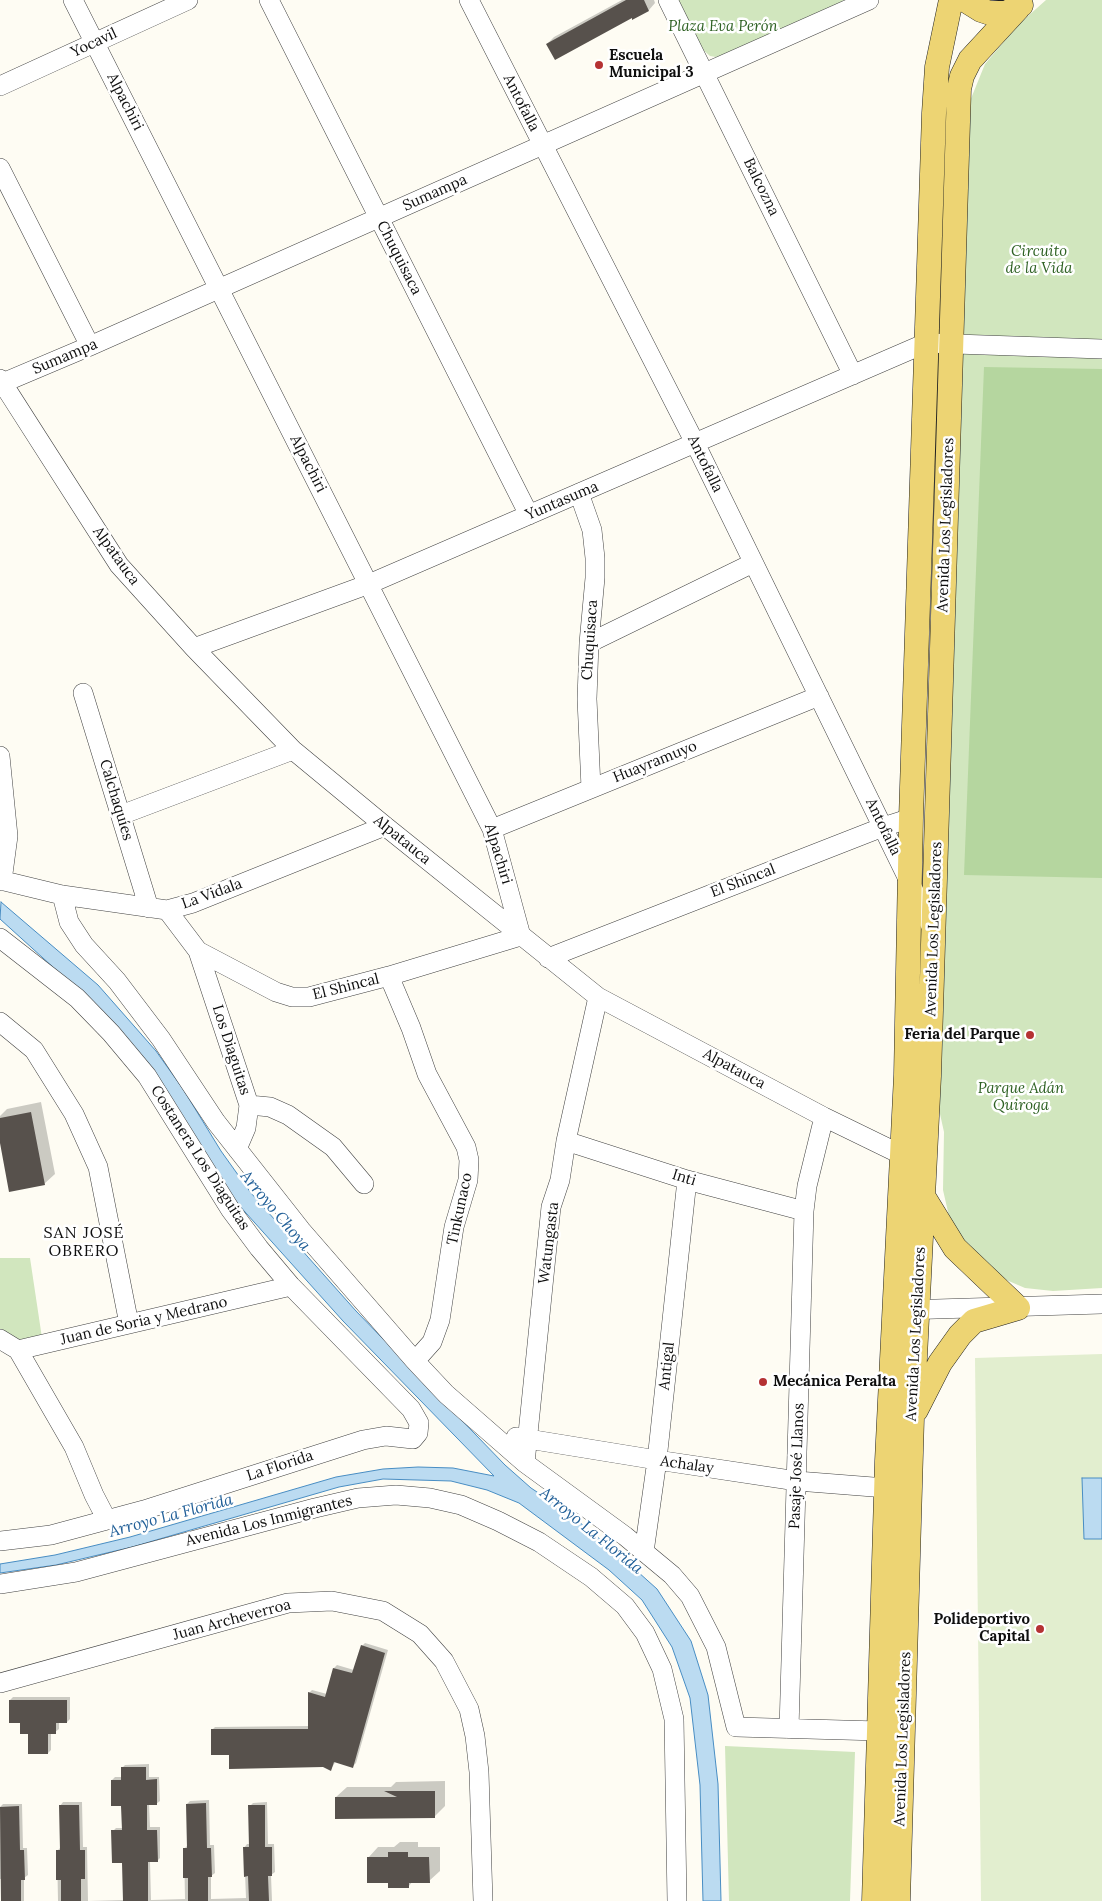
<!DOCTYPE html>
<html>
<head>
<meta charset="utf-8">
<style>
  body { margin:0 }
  canvas { display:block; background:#fefcf3 }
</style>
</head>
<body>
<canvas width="1102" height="1901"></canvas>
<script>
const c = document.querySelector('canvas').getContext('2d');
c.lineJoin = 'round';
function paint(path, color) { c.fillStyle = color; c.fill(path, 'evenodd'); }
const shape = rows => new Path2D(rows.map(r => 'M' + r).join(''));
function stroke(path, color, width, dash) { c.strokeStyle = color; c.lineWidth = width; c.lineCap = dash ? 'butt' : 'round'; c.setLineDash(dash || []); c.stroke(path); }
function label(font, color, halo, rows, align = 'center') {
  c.font = font + ' Lora,serif'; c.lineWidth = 5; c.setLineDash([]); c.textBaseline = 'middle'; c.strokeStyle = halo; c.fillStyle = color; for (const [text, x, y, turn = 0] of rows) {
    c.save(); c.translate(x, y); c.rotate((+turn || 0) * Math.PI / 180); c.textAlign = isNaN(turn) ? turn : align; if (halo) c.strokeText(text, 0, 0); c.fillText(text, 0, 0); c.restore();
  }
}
paint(shape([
  [678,0,844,0,839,4,727,55,716,57,710,56,702,49],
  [1046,0,1102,0,1102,1288,1053,1291,1025,1288,997,1276,974,1253,951,1225,943,1190,944,1132,938,1105,970,101,985,64,1018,25],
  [0,1258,30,1258,42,1338,18,1342,12,1335,0,1330],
  [725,1746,855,1752,850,1901,729,1901]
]), '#d1e6be');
paint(shape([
  [984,367,1102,369,1102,878,964,875]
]), '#b5d69f');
paint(shape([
  [1102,1354,1102,1901,981,1901,975,1358]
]), '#e2eecf');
const water = shape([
  [1,902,98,985,156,1051,183,1089,221,1151,251,1193,356,1311,505,1465,531,1488,567,1512,618,1554,657,1589,691,1641,708,1695,718,1784,721,1901,703,1901,700,1785,690,1698,672,1647,642,1600,609,1570,519,1503,487,1490,451,1481,383,1479,339,1487,132,1547,56,1565,0,1573,0,1564,55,1555,130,1537,336,1477,383,1469,418,1467,453,1468,494,1476,343,1321,237,1203,86,997,0,919,1,902],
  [1082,1478,1102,1478,1102,1539,1084,1539,1082,1478]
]);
paint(water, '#bbdbf1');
stroke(water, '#488dc3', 1);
paint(shape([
  [622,0,654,0,655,3,649,10,633,18,632,17,547,44,554,37],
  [41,1102,55,1174,44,1184,0,1136,0,1116,7,1109],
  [365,1643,388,1650,356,1763,353,1766,336,1761,331,1769,323,1766,230,1754,212,1730,215,1727,309,1726,309,1693,312,1690,327,1694,334,1668,337,1665,354,1670,362,1646],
  [13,1697,70,1697,70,1719,67,1722,59,1722,59,1729,55,1732,51,1732,51,1750,48,1753,22,1722,10,1700],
  [149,1764,149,1777,159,1777,160,1801,156,1804,149,1804,150,1827,160,1827,160,1858,157,1861,150,1861,151,1900,185,1899,184,1849,187,1846,187,1804,190,1801,209,1800,210,1845,214,1845,215,1873,211,1876,211,1899,246,1898,244,1848,247,1844,251,1844,250,1806,253,1803,267,1802,268,1844,274,1844,275,1872,271,1875,272,1901,58,1901,57,1851,60,1848,60,1806,63,1802,82,1802,83,1847,87,1847,88,1901,124,1900,123,1862,113,1831,116,1828,123,1828,122,1804,112,1780,115,1777,122,1777,122,1768,125,1765],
  [445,1781,445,1806,434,1817,336,1797,347,1787,391,1787,396,1782],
  [3,1804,22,1804,23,1848,27,1848,28,1875,24,1878,24,1901,2,1901,2,1879,0,1879,0,1807],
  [400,1842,418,1842,418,1847,440,1847,440,1871,429,1881,413,1881,408,1887,389,1881,368,1858,378,1847,394,1847]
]), '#0003');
paint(shape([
  [626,0,644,0,649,11,632,20,632,18,555,60,546,44],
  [31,1112,45,1185,9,1192,0,1143,0,1118],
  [361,1645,385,1653,353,1768,334,1762,331,1771,323,1767,229,1769,229,1755,211,1755,211,1729,308,1729,308,1692,325,1697,333,1668,352,1673],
  [9,1700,67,1700,67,1723,56,1723,56,1734,48,1734,48,1754,28,1754,28,1734,20,1734,20,1723,9,1723],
  [121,1767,146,1767,146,1780,157,1779,157,1805,147,1805,147,1830,157,1830,158,1862,148,1862,148,1901,123,1901,122,1863,112,1863,111,1830,122,1830,121,1806,111,1806,111,1780,121,1780],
  [384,1791,435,1791,435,1818,335,1819,335,1797,397,1797],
  [206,1803,207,1848,211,1848,212,1877,208,1877,208,1901,188,1901,188,1878,183,1878,183,1848,187,1848,186,1804],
  [59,1805,79,1805,80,1850,85,1850,85,1879,81,1879,81,1901,61,1901,61,1880,56,1880,56,1850,60,1850],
  [248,1805,265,1805,265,1847,272,1847,272,1876,268,1876,269,1901,249,1901,248,1876,244,1877,243,1847,249,1847],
  [19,1806,20,1850,24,1850,25,1880,21,1880,21,1901,1,1901,0,1807],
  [388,1852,408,1852,408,1857,429,1857,430,1883,409,1883,409,1888,388,1888,388,1883,367,1883,367,1857,388,1857]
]), '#57514c');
const minor = shape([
  [73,0,492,829,521,936,389,976,309,997,292,997,276,992,198,951,167,910],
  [269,0,529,515],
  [469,0,695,443,933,930],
  [668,0,853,375],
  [0,86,188,0],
  [0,168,90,346],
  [0,379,119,565,194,648,293,750,385,826,598,997,824,1117,902,1155,913,1156],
  [0,384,90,346,869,0],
  [579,493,592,530,595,558,595,578,589,643,587,699,591,788],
  [589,643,753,563],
  [194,648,369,584,926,343,1102,349],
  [83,693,149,908],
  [0,756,8,836,2,881],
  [121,815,293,750],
  [492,829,819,696],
  [0,880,62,895,167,910,193,903,385,826],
  [62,895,69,922,84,945,117,981,161,1039,216,1122,301,1230,415,1361,446,1394,525,1463,625,1536,672,1575,690,1596,716,1647,736,1727,879,1731],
  [0,938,77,998,111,1033,147,1076,230,1209,259,1248,291,1286,411,1409,419,1423,418,1433,413,1439,386,1436,363,1440,144,1510,51,1535,0,1541],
  [198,951,249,1105,246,1128,237,1149],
  [548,958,883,827,911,818],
  [389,976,411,1028,427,1074,466,1147,469,1160,468,1180,454,1227,440,1320,432,1342,415,1361],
  [0,1022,34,1050,74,1114,98,1167,129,1324],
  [249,1105,270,1107,288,1115,333,1147,364,1184],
  [566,1141,687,1180,804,1211],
  [903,1310,1102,1304],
  [0,1339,18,1350,291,1286],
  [18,1350,74,1447,94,1495,107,1520],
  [516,1437,657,1460,797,1481,886,1488],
  [525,1463,551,1207,560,1180,566,1141,598,997],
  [644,1552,657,1460,687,1180],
  [0,1584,76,1572,315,1508,358,1498,396,1495,430,1498,461,1505,498,1521,539,1542,591,1577,625,1606,645,1633,662,1669,674,1719,677,1901],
  [0,1683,288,1603,332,1601,383,1611,420,1634,444,1661,469,1709,475,1736,479,1772,483,1901],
  [789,1729,804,1211,807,1186,824,1117]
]);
const major = shape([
  [965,0,981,10,990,13,1008,12,1021,5],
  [916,1410,940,1363,960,1335,974,1321,1018,1308,955,1248,923,1196],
  [874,1901,887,1461,906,1075,911,818,934,113,937,67,951,0],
  [898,1901,912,1418,929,1076,959,89,962,76,970,60,1018,8]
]);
stroke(minor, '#424242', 20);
stroke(major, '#202020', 25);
stroke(minor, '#fff', 19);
stroke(major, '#edd473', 24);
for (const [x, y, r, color] of [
  [599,65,5,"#b53233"],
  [1030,1035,5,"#b53233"],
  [763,1382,5,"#b53233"],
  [1040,1629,5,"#b53233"]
]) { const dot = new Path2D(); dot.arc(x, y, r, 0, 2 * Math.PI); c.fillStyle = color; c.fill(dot); stroke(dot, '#fff', 2); }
label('italic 15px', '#2f6224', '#fff', [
  ["Plaza Eva Perón",723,27],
  ["Circuito",1039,252],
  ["de la Vida",1039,269],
  ["Parque Adán",1021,1089],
  ["Quiroga",1021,1106]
]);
label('15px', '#0f0f0f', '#fff', [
  ["Yocavil",94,43,-25],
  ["Alpachiri",125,102,63],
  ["Antofalla",521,103,63],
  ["Balcozna",761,187,64],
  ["Sumampa",435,193,-24],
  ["Chuquisaca",399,258,63],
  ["Sumampa",65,357,-23],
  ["Alpachiri",308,464,63],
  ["Antofalla",705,464,64],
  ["Yuntasuma",562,501,-23],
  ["Avenida Los Legisladores",946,525,-88],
  ["Alpatauca",116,556,54],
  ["Chuquisaca",590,640,-86],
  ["Huayramuyo",655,762,-22],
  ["Calchaquíes",116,800,73],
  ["Antofalla",883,827,64],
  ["Alpatauca",402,840,39],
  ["Alpachiri",498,854,73],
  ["El Shincal",743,881,-21],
  ["La Vidala",212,894,-20],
  ["Avenida Los Legisladores",934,929,-88],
  ["El Shincal",346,987,-14],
  ["Los Diaguitas",231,1050,72],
  ["Alpatauca",734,1069,28],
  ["Costanera Los Diaguitas",200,1158,57],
  ["Inti",684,1178,17],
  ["Tinkunaco",460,1209,-78],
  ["Watungasta",549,1243,-83],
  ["Juan de Soria y Medrano",144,1321,-13],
  ["Avenida Los Legisladores",916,1334,-87],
  ["Antigal",667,1366,-84],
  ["Achalay",687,1465,8],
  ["La Florida",280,1466,-18],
  ["Pasaje José Llanos",797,1466,-88],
  ["Avenida Los Inmigrantes",269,1521,-14],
  ["Juan Archeverroa",232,1620,-15],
  ["Avenida Los Legisladores",903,1739,-88]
]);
label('bold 15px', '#0f0f0f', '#fff', [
  ["Escuela",609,56],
  ["Municipal 3",609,73],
  ["Feria del Parque",1020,1035,"right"],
  ["Mecánica Peralta",773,1382],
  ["Polideportivo",1030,1620,"right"],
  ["Capital",1030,1637,"right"]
], 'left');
label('italic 16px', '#226098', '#fff', [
  ["Arroyo Choya",275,1211,50],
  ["Arroyo La Florida",171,1516,-15],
  ["Arroyo La Florida",591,1531,39]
]);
c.letterSpacing = '1px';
label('16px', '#0f0f0f', '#fff', [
  ["SAN JOSÉ",84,1233],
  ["OBRERO",84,1251]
]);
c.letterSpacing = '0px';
</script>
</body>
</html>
